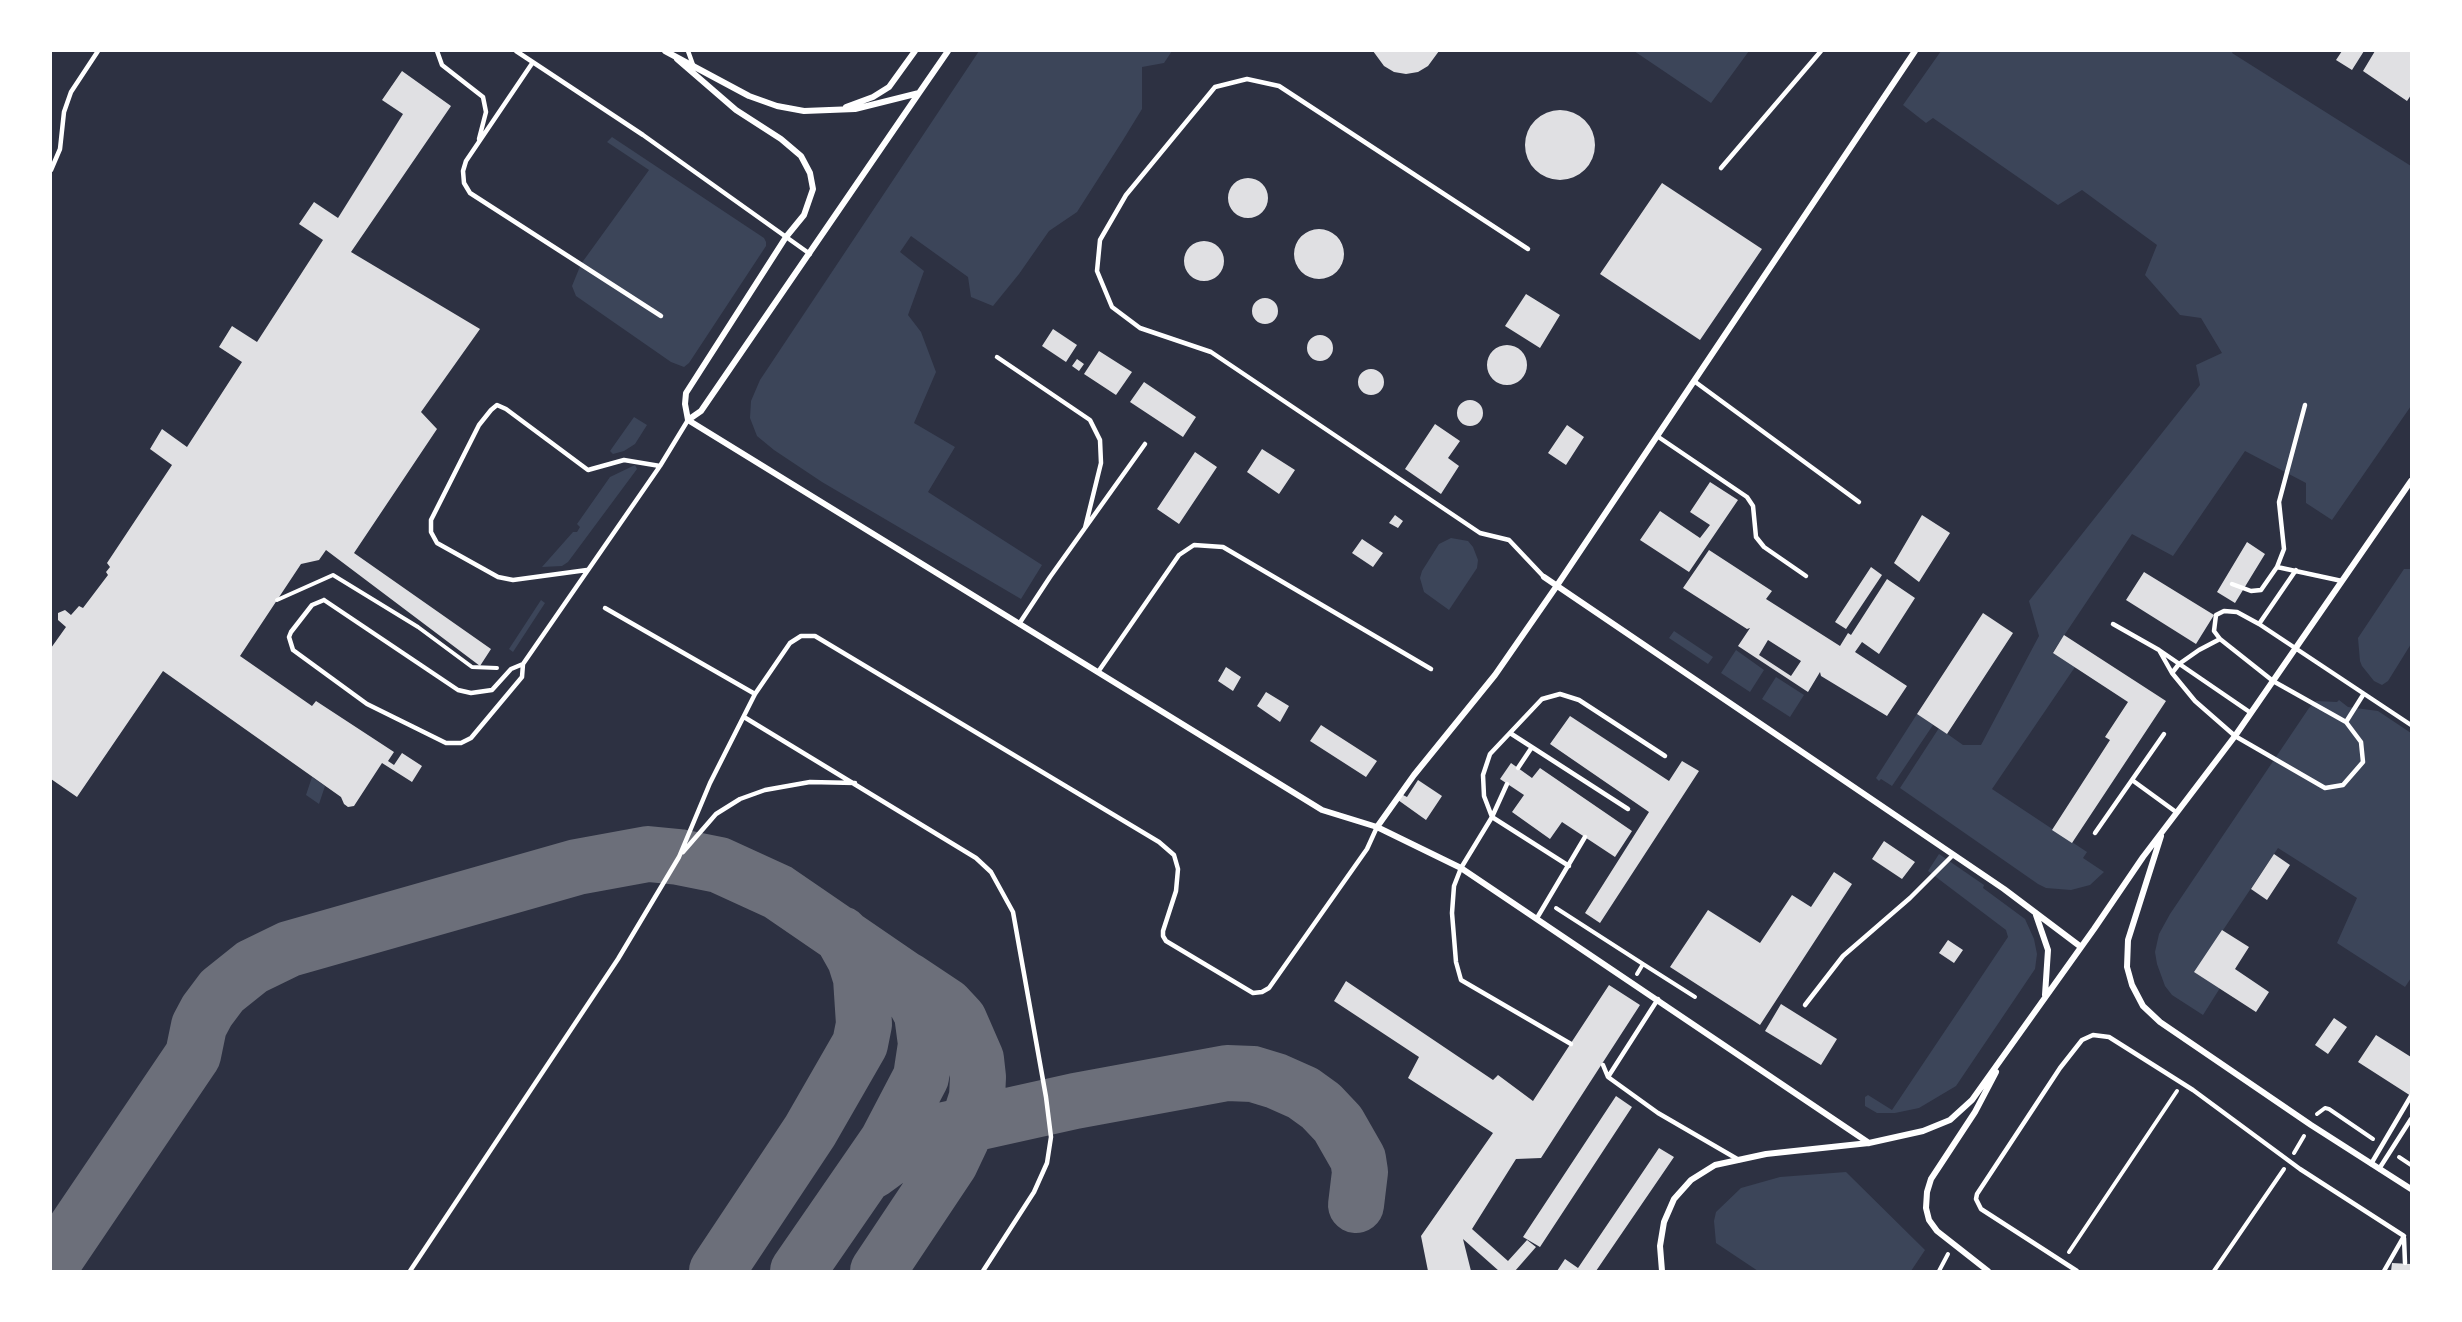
<!DOCTYPE html>
<html>
<head>
<meta charset="utf-8">
<style>
  body { margin:0 }
  #map { position:relative; width:2462px; height:1322px; overflow:hidden; background:#2d3142; font-family:Rubik,sans-serif }
  canvas { display:block }
  .frame { position:absolute; inset:0; border:52px solid #fff; pointer-events:none }
</style>
</head>
<body>
<div id="map">
<canvas width="2462" height="1322"></canvas>
<div class="frame"></div>
</div>
<script>
const c = document.querySelector('canvas').getContext('2d');
c.lineJoin = 'round';
function paint(path, color) { c.fillStyle = color; c.fill(path, 'evenodd'); }
const shape = rows => new Path2D(rows.map(r => 'M' + r).join(''));
function stroke(path, color, width, dash) { c.strokeStyle = color; c.lineWidth = width; c.lineCap = dash ? 'butt' : 'round'; c.setLineDash(dash || []); c.stroke(path); }
paint(shape([
  [979,51,1172,51,1164,63,1142,67,1142,109,1123,140,1077,212,1049,231,1019,274,993,306,971,297,968,277,911,236,900,252,924,271,908,315,921,332,936,372,914,423,955,447,928,492,1042,565,1021,599,822,482,774,450,757,436,750,418,751,401,760,380],
  [1634,51,1749,51,1711,103],
  [1941,51,2233,51,2232,53,2411,166,2411,406,2332,520,2306,503,2306,483,2245,451,2173,556,2132,534,2053,652,2075,667,1992,789,2087,852,2083,858,2104,872,2090,885,2071,890,2046,888,2038,884,1900,788,1939,728,1963,745,1981,745,2039,636,2029,601,2200,385,2196,365,2222,353,2201,318,2180,315,2145,275,2157,245,2082,190,2058,205,1933,118,1926,123,1903,105],
  [612,137,764,238,766,242,766,246,689,363,684,367,671,362,576,296,572,286,581,264,649,170,607,142],
  [634,417,647,425,635,444,624,451,613,454,610,451],
  [635,465,637,469,568,562,562,566,542,567,573,532,577,532,580,527,577,524,610,477],
  [1451,538,1468,541,1473,547,1478,560,1477,568,1449,610,1424,592,1420,578,1422,571,1439,544],
  [2404,569,2411,569,2411,644,2388,681,2382,685,2374,681,2362,666,2360,661,2358,638],
  [541,600,545,603,513,652,509,649],
  [1674,631,1713,657,1708,664,1669,638],
  [1736,650,1764,670,1750,692,1721,673],
  [1776,677,1804,695,1790,717,1762,699],
  [2339,700,2348,707,2378,711,2411,733,2411,978,2405,987,2337,943,2357,898,2278,848,2195,972,2220,988,2203,1015,2172,995,2165,986,2157,964,2155,952,2159,934,2170,914,2309,708,2316,701,2337,702],
  [1917,714,1933,725,1892,786,1881,779,1879,781,1876,778],
  [312,777,325,786,319,804,306,795],
  [1939,854,1984,885,1983,888,2025,919,2034,939,2037,954,2035,969,1956,1086,1919,1108,1895,1113,1877,1113,1865,1106,1865,1097,1868,1095,1892,1110,2008,937,2006,930,1928,871],
  [1846,1172,1925,1250,1911,1271,1758,1271,1716,1243,1714,1221,1716,1212,1741,1188,1780,1177]
]), '#3c4559');
stroke(shape([
  [872,1171,909,1144,931,1133,1075,1101,1227,1073,1253,1074,1276,1081,1303,1093,1321,1106,1338,1124,1358,1159,1360,1172,1356,1205],
  [51,1265,193,1055,199,1026,207,1011,222,991,252,967,289,949,577,867,648,854,679,857,719,865,778,892,902,977,922,1014,926,1044,921,1077,887,1142,798,1271],
  [717,1271,810,1131,860,1044,864,1024,861,978,855,959,841,934],
  [878,1271,950,1163,968,1125,977,1097,978,1077,976,1059,959,1020,946,1006,907,980]
]), '#6c6f7a', 56);
paint(shape([
  [1373,51,1439,51,1428,66,1418,72,1406,74,1394,72,1384,66],
  [2342,51,2364,51,2352,70,2336,60],
  [2375,51,2411,51,2411,95,2407,101,2363,71],
  [402,71,451,106,351,252,480,329,421,412,437,429,354,553,491,649,480,666,326,550,319,560,301,564,240,656,312,706,316,701,394,752,388,761,394,765,402,753,422,766,412,782,382,763,354,806,348,807,344,804,341,797,163,671,77,797,51,779,51,648,66,627,58,620,58,613,65,610,71,615,79,606,83,608,108,575,106,572,110,567,107,563,172,465,150,449,162,429,187,447,242,362,219,347,232,326,257,342,323,240,299,224,314,202,338,218,403,114,382,100],
  '1525 145a35 35 0 1 1 70 0a35 35 0 1 1-70 0Z',
  '1228 198a20 20 0 1 1 40 0a20 20 0 1 1-40 0Z',
  [1662,183,1762,249,1700,340,1600,274],
  '1294 254a25 25 0 1 1 50 0a25 25 0 1 1-50 0Z',
  '1184 261a20 20 0 1 1 40 0a20 20 0 1 1-40 0Z',
  [1526,294,1560,315,1540,348,1505,326],
  '1252 311a13 13 0 1 1 26 0a13 13 0 1 1-26 0Z',
  [1053,329,1077,345,1066,362,1042,346],
  '1307 348a13 13 0 1 1 26 0a13 13 0 1 1-26 0Z',
  '1487 365a20 20 0 1 1 40 0a20 20 0 1 1-40 0Z',
  [1099,351,1132,372,1116,395,1084,374],
  [1077,359,1084,364,1079,371,1072,366],
  '1358 382a13 13 0 1 1 26 0a13 13 0 1 1-26 0Z',
  [1144,382,1196,417,1183,437,1130,402],
  '1457 413a13 13 0 1 1 26 0a13 13 0 1 1-26 0Z',
  [1435,424,1460,441,1448,458,1459,466,1441,494,1405,469],
  [1567,425,1584,437,1566,465,1548,453],
  [1262,449,1295,470,1279,494,1247,472],
  [1195,452,1217,467,1179,524,1157,509],
  [1710,482,1738,500,1689,572,1640,540,1660,511,1700,538,1710,525,1690,512],
  [1395,515,1403,521,1398,528,1389,523],
  [1922,515,1950,533,1919,582,1894,563],
  [1362,539,1383,553,1373,567,1352,553],
  [2247,542,2265,554,2235,603,2217,592],
  [1709,550,1772,591,1766,599,1840,646,1848,633,1851,635,1887,579,1915,598,1879,654,1862,642,1855,652,1907,686,1887,716,1821,676,1820,672,1808,692,1738,646,1750,628,1747,629,1683,588],
  [1768,640,1801,661,1791,676,1759,655],
  [1871,567,1882,575,1846,629,1835,622],
  [2144,572,2214,615,2196,644,2126,600],
  [1983,613,2013,633,1947,734,1917,714],
  [2064,635,2166,701,2072,843,2052,830,2110,740,2105,737,2128,702,2053,653],
  [1226,667,1241,677,1233,691,1218,681],
  [1266,692,1289,706,1280,722,1257,706],
  [1570,716,1669,781,1682,761,1699,771,1600,923,1585,913,1649,812,1550,744],
  [1321,725,1377,761,1366,777,1310,741],
  [1511,763,1532,778,1540,768,1632,831,1615,857,1562,822,1550,839,1512,812,1524,795,1500,779],
  [1418,780,1442,796,1426,820,1398,800,1401,794,1407,797],
  [1884,841,1915,862,1902,879,1872,859],
  [2274,854,2290,865,2267,900,2251,889],
  [1834,872,1852,884,1760,1025,1670,967,1708,910,1760,943,1792,895,1811,907],
  [2222,930,2249,947,2235,969,2269,992,2256,1012,2194,972],
  [1948,940,1963,950,1954,963,1939,953],
  [1346,981,1493,1080,1498,1075,1533,1101,1609,985,1640,1005,1541,1158,1516,1159,1472,1229,1508,1261,1527,1240,1536,1247,1515,1271,1499,1271,1463,1239,1471,1271,1428,1271,1421,1236,1493,1133,1408,1078,1419,1057,1334,1001],
  [1781,1004,1837,1039,1821,1065,1765,1031],
  [2334,1018,2347,1027,2328,1054,2315,1045],
  [2376,1035,2411,1057,2411,1096,2358,1062],
  [1616,1096,1632,1107,1540,1247,1523,1237],
  [1659,1148,1674,1157,1596,1271,1557,1271,1565,1259,1578,1268],
  [2392,1263,2411,1264,2411,1271,2391,1271]
]), '#e0e0e3');
stroke(shape([
  [277,600,333,575,418,627,472,667,497,668],
  [1556,908,1643,964],
  [1637,974,1643,964,1695,997],
  [2317,1114,2325,1108,2329,1109,2373,1139],
  [2294,1153,2304,1136],
  [2399,1157,2411,1165],
  [2069,1252,2177,1091],
  [1939,1271,1948,1254],
  [2214,1271,2284,1169]
]), '#fff', 4);
stroke(shape([
  [437,51,442,65,483,97,486,112,479,139],
  [516,51,643,135,810,254],
  [688,51,693,65],
  [533,62,466,161,463,171,464,183,470,193,661,316],
  [1721,168,1821,51],
  [51,170,60,149,64,112,71,92,98,51],
  [1528,249,1279,86,1247,79,1215,87,1126,195,1100,240,1097,271,1112,307,1140,328,1211,352,1480,533,1509,540,1544,577],
  [997,357,1090,420,1100,440,1101,463,1085,528],
  [1694,381,1859,502],
  [1657,436,1747,497,1753,506,1756,537,1764,547,1806,576],
  [2277,567,2342,581],
  [587,570,513,580,498,577,437,543,431,532,431,520,479,425,491,410,497,405,506,409,588,470,624,460,660,466],
  [2232,584,2251,591,2261,590,2277,567,2284,549,2279,502,2305,405],
  [324,600,458,690,471,693,492,690,511,669,523,664,522,677,471,738,461,743,446,743,367,704,293,650,289,637,291,632,312,605,324,600],
  [605,608,755,694],
  [1019,624,1050,577,1145,444],
  [2113,624,2159,650,2251,713],
  [2259,624,2296,570],
  [2159,650,2172,673,2195,701,2235,736,2325,788,2343,785,2363,762,2361,742,2346,722,2273,681,2220,639,2214,631,2216,615,2224,611,2237,612,2259,624,2411,725],
  [523,664,660,466,688,420],
  [1098,672,1179,555,1194,545,1223,547,1431,669],
  [2172,673,2179,664,2199,650,2220,639],
  [744,717,976,858,991,872,1013,912,1046,1097,1051,1137,1047,1163,1034,1192,983,1271],
  [2346,722,2363,695],
  [1510,733,1628,809],
  [1518,768,1532,747],
  [2132,780,2176,812],
  [1507,784,1492,817,1461,868,1454,886,1452,913,1456,962,1461,980,1571,1044],
  [2095,833,2164,734],
  [683,852,716,814,740,799,765,790,810,782,855,783],
  [1569,866,1492,817,1484,796,1483,775,1490,754,1542,699,1560,694,1579,700,1665,756],
  [1537,918,1585,837],
  [1658,999,1608,1077,1658,1113,1739,1160],
  [1805,1005,1843,956,1910,898,1953,855],
  [1603,1065,1608,1077],
  [2371,1164,2411,1096],
  [2379,1169,2411,1119],
  [2404,1238,2405,1263],
  [410,1271,618,959,679,857,710,783,755,694,790,643,801,636,815,636,1159,842,1174,855,1178,869,1176,891,1163,931,1163,936,1166,941,1253,993,1262,992,1269,988,1367,849,1377,827],
  [2077,1271,1981,1209,1976,1199,1977,1194,2060,1068,2082,1040,2093,1035,2109,1037,2193,1090,2300,1169,2404,1236],
  [2384,1271,2404,1236]
]), '#fff', 4.5);
stroke(shape([
  [665,51,749,96,777,106,804,111,855,109,919,93,948,51],
  [677,59,736,110,781,139,801,156,810,173,813,189,804,215,786,237,686,393,685,404,688,420,701,411,919,93],
  [846,107,873,97,889,87,915,51],
  [688,420,1322,810,1377,827,1461,868,1869,1143],
  [1544,577,2004,889,2081,947],
  [1377,827,1414,775,1495,675,1556,587,1915,51],
  [2161,836,2128,940,2127,967,2132,985,2143,1006,2160,1022,2311,1125,2411,1189],
  [2036,915,2048,950,2045,995],
  [1662,1271,1660,1246,1664,1222,1674,1199,1691,1180,1715,1165,1766,1154,1869,1143,1923,1131,1950,1120,1972,1100,2094,929,2143,857,2235,736,2411,481],
  [1988,1271,1937,1231,1929,1220,1926,1208,1927,1192,1931,1179,1975,1112,1996,1072]
]), '#fff', 6);
</script>
</body>
</html>
